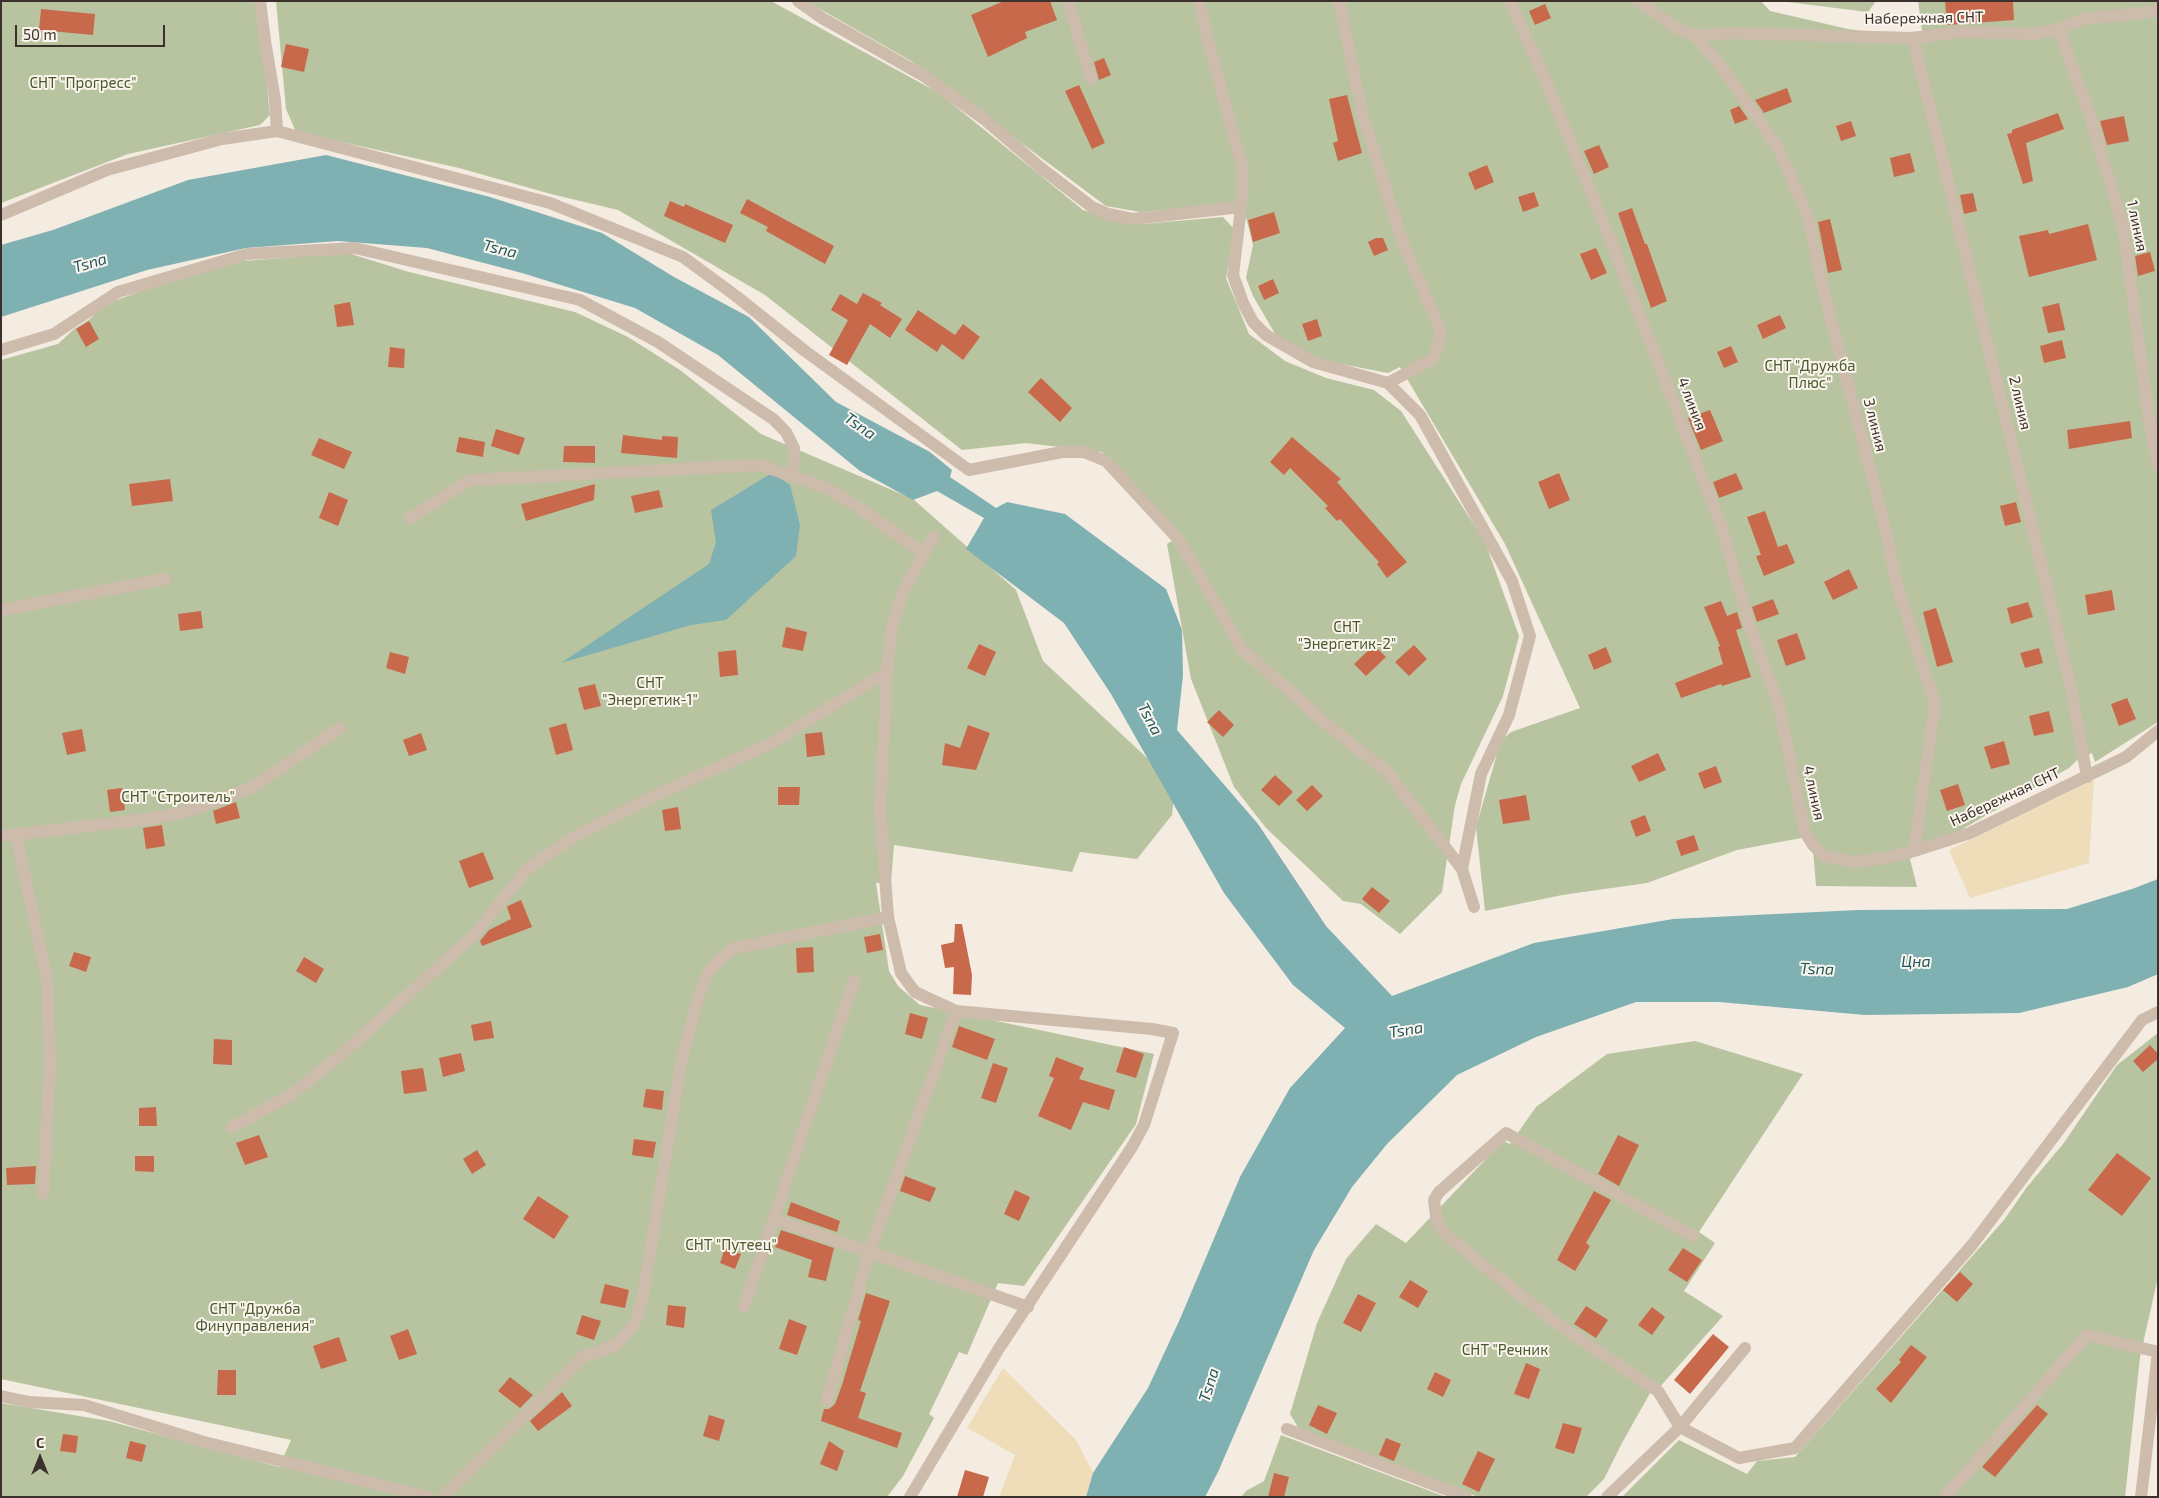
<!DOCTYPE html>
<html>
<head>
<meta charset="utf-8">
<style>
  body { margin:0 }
  #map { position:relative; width:2159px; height:1498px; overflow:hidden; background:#f4ebe1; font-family:"Exo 2",sans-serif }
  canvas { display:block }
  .frame { position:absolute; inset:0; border:2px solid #3b302b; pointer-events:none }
  .north { position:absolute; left:15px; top:1433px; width:50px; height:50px; -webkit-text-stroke:4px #fbf5ee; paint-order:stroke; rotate:0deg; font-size:14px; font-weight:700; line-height:20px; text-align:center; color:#3b302b }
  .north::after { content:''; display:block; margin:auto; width:18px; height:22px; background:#3b302b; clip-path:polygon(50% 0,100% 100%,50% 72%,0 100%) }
  .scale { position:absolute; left:15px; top:25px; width:150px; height:22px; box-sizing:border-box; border:2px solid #3b302b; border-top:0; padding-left:6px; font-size:15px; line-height:18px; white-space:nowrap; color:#3b302b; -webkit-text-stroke:4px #fbf5ee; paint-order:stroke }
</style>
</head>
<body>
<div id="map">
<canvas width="2159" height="1498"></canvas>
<div class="frame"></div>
<div class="north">С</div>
<div class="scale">50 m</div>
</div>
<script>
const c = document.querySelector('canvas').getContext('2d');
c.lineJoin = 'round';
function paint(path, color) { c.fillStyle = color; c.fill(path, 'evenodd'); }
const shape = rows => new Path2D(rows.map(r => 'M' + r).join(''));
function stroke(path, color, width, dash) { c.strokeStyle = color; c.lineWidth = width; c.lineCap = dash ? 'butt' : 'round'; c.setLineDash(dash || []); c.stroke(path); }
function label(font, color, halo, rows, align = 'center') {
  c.font = font + ' "Exo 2",sans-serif'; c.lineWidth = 4; c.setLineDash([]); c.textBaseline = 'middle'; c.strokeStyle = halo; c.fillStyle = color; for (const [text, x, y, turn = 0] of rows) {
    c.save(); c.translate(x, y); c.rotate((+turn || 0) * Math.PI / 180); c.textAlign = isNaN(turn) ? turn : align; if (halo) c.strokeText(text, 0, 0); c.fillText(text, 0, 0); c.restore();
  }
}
paint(shape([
  [1,1,257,1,270,115,260,125,128,154,1,203],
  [276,1,771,1,939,93,1083,210,1121,222,1143,224,1223,217,1234,229,1226,278,1249,334,1285,361,1326,378,1374,390,1401,411,1485,542,1519,636,1503,696,1461,784,1455,805,1442,892,1400,934,1361,904,1343,901,1266,828,1234,787,1191,679,1167,544,1177,538,1157,511,1102,452,1026,443,962,450,765,295,618,210,551,194,459,168,296,132,286,109],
  [806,1,1761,1,1770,11,1848,29,1886,34,1922,31,1918,1,2158,1,2158,722,2095,762,2092,753,2076,761,2069,768,1910,859,1917,887,1816,886,1812,836,1737,850,1647,883,1562,895,1485,911,1476,827,1499,747,1505,737,1511,732,1580,708,1505,544,1400,367,1388,373,1315,359,1277,337,1253,296,1246,278,1253,245,1244,209,1232,204,1140,212,1106,206,911,61],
  [1779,1,1876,1,1868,12],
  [348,253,409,272,575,312,628,337,680,370,761,434,913,499,1016,590,1043,661,1175,784,1172,815,1137,859,1080,852,1072,872,894,845,891,882,876,883,889,971,898,986,920,1005,1154,1054,1136,1124,1024,1286,998,1283,967,1355,959,1352,929,1414,934,1418,903,1476,887,1497,1,1497,1,1403,109,1421,279,1467,291,1440,1,1379,1,360,58,344,74,329,90,319,103,305,172,280,243,261],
  [2158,1033,2158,1277,2140,1357,2125,1497,1622,1497,1679,1440,1747,1474,1757,1461,1795,1457,2004,1220,2027,1187,2063,1144,2117,1065],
  [1695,1041,1803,1074,1699,1232,1715,1243,1684,1291,1723,1316,1658,1389,1654,1386,1622,1443,1604,1479,1586,1497,1478,1497,1299,1429,1290,1414,1317,1323,1346,1259,1376,1224,1406,1243,1503,1141,1510,1144,1536,1107,1607,1054],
  [1281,1435,1446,1497,1241,1497,1246,1491,1264,1481]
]), '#b8c4a0');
paint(shape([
  [2094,780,2089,863,1970,898,1949,850],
  [1003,1368,1076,1440,1093,1473,1086,1497,999,1497,1015,1455,967,1428]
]), '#efdcb8');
paint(shape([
  [326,155,490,197,602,233,674,277,749,317,836,402,930,452,952,470,950,477,996,508,1007,502,1065,514,1166,589,1182,630,1183,675,1177,730,1258,824,1326,926,1392,996,1534,943,1673,919,1858,910,2067,909,2132,889,2158,879,2158,974,2128,987,2019,1013,1865,1015,1719,1002,1636,1002,1536,1037,1457,1075,1387,1144,1352,1187,1314,1250,1218,1472,1205,1497,1086,1497,1093,1473,1148,1388,1180,1319,1240,1177,1290,1088,1345,1028,1293,985,1224,893,1111,694,1064,623,966,549,984,518,937,491,913,500,860,471,718,355,635,308,522,273,427,248,338,241,246,248,147,270,1,317,1,245,53,230,188,180],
  [772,473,790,485,800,525,796,556,726,620,691,625,561,663,709,564,716,542,711,510]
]), '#7fb0b2');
paint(shape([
  [1004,1,1050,1,1057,20,1025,32,1027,38,988,57,971,15],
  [1945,1,2013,1,2014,20,1947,25],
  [1545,4,1551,18,1535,25,1529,11],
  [41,9,95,14,93,35,39,30],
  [286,44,309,49,304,72,281,67],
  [1104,58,1111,75,1099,80,1094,62],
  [1079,85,1105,143,1092,149,1065,91],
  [1787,88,1792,102,1764,113,1755,100],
  [1347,95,1362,153,1338,161,1333,143,1338,141,1329,99],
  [1739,106,1748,119,1735,124,1730,110],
  [2058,113,2064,129,2026,143,2033,181,2023,184,2007,134,2012,133,2012,130],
  [2124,116,2129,141,2107,145,2100,121],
  [1851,121,1856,136,1841,141,1836,126],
  [1599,145,1609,167,1594,174,1584,151],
  [1910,153,1915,172,1894,177,1890,158],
  [1487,165,1494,182,1475,190,1468,173],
  [1534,192,1539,206,1523,212,1518,197],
  [1973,193,1977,211,1964,214,1960,195],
  [747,199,834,246,825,264,766,231,768,227,740,213],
  [670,201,684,207,685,204,733,225,725,243,664,216],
  [1632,208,1645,244,1647,244,1667,301,1651,308,1618,213],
  [1274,212,1280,233,1253,242,1248,220],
  [1830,219,1842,270,1828,273,1818,222],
  [2088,224,2097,260,2029,277,2019,236,2048,230,2049,234],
  [1376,238,1383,238,1388,250,1374,256,1368,242],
  [1596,248,1607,273,1591,280,1580,254],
  [2150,252,2155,271,2138,276,2135,256],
  [1273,279,1279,293,1264,300,1258,286],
  [863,293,882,303,880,305,902,319,890,338,870,324,847,365,829,355,848,320,831,310,840,294,857,304],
  [350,302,354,325,337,327,334,305],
  [2059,303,2065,330,2048,333,2042,307],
  [918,310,955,335,963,324,980,337,963,360,942,344,937,352,905,330],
  [1780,315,1786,328,1763,339,1757,325],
  [1317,319,1322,336,1308,341,1302,324],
  [89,321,99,339,86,347,76,329],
  [2062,340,2066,358,2044,363,2040,346],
  [1731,346,1738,362,1724,368,1717,352],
  [390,347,405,349,404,368,388,367],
  [1041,378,1072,408,1060,422,1028,392],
  [1710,410,1723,441,1701,450,1688,418],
  [2130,421,2132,438,2069,449,2067,430],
  [496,429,525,438,519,455,491,446],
  [623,435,662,440,662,436,678,437,677,458,621,453],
  [459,437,485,442,483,457,456,452],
  [1292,437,1341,479,1337,482,1407,562,1387,578,1377,564,1379,562,1340,519,1337,521,1325,508,1328,506,1290,468,1284,475,1270,462],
  [319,438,352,452,344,469,311,455],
  [564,446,595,446,595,463,563,462],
  [1559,473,1570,500,1549,509,1538,482],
  [1736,473,1743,489,1719,498,1713,482],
  [170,479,173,501,132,506,129,484],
  [595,484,594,500,526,521,521,504],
  [659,490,663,507,635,513,631,496],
  [329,492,348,500,338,526,319,518],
  [2016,502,2021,522,2005,526,2000,506],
  [1765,511,1778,547,1787,544,1795,563,1764,576,1756,556,1761,555,1747,517],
  [1849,569,1858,588,1833,600,1824,582],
  [2112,590,2115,610,2088,615,2085,595],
  [1773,599,1779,614,1757,622,1752,607],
  [1721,601,1727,616,1737,612,1742,628,1736,630,1751,677,1722,686,1721,684,1681,698,1675,683,1723,664,1718,647,1720,646,1704,607],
  [2028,602,2033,617,2011,624,2007,608],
  [1936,608,1953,662,1937,667,1923,612],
  [201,611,203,628,180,631,178,614],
  [786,627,807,632,803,651,782,647],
  [1797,633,1806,659,1786,666,1777,640],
  [979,644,996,652,985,676,967,668],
  [1374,645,1386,657,1366,676,1354,664],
  [1414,645,1427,659,1409,676,1395,662],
  [1606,647,1612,662,1594,670,1588,655],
  [2039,648,2043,663,2025,668,2020,653],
  [736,650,738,675,720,677,718,652],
  [390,652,409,657,405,674,386,668],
  [595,684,601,706,584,710,578,688],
  [2127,698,2136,719,2119,726,2111,704],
  [1219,710,1234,725,1223,737,1207,722],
  [2049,711,2054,732,2034,736,2029,716],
  [566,723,573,750,556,755,549,728],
  [968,725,990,733,976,770,942,765,945,743,960,748],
  [82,729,86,751,67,755,62,733],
  [822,732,825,755,807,757,805,734],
  [421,733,427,750,409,756,403,740],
  [2004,741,2010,764,1991,769,1984,747],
  [1658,753,1666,770,1639,782,1631,766],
  [1716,766,1722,782,1704,789,1698,773],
  [1275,775,1293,792,1279,806,1261,790],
  [1958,784,1965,805,1947,811,1940,790],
  [1312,785,1323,796,1307,811,1296,800],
  [778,787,800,787,799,805,778,805],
  [122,788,125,810,110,812,107,790],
  [1526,795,1530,820,1503,824,1499,800],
  [236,802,240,818,216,824,213,811],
  [678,807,681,829,665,831,662,810],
  [1645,815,1651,831,1636,837,1630,821],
  [162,825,165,846,146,849,143,828],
  [1694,835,1699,850,1681,856,1676,841],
  [483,852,494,879,469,888,459,861],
  [1372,887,1390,901,1379,913,1362,899],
  [521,900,532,927,482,946,480,941,489,930,511,919,507,907,508,906],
  [955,924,962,924,972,975,971,995,953,994,954,967,945,968,941,945,954,942],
  [880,934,883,950,867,953,864,937],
  [813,947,814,972,797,973,796,948],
  [74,952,91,957,86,972,69,966],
  [304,957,324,969,316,983,296,971],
  [910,1013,928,1018,922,1039,905,1034],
  [491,1021,494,1038,474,1041,471,1025],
  [959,1026,995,1039,987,1060,952,1047],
  [214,1039,232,1040,232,1065,213,1064],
  [2150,1045,2158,1054,2158,1059,2143,1072,2133,1061],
  [1124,1047,1144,1054,1136,1078,1116,1072],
  [461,1053,465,1071,443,1077,439,1058],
  [1056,1057,1084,1068,1079,1079,1115,1090,1109,1110,1083,1102,1071,1130,1038,1116,1054,1078,1049,1076],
  [993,1063,1008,1068,996,1103,981,1098],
  [423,1068,427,1091,404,1094,401,1071],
  [646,1089,664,1091,662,1110,643,1107],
  [156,1107,157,1126,139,1126,139,1108],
  [259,1135,268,1157,245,1165,236,1143],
  [1618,1135,1639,1145,1619,1186,1598,1174],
  [634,1139,656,1142,653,1158,632,1155],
  [477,1150,486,1165,472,1174,463,1159],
  [2117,1153,2151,1178,2122,1216,2088,1190],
  [135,1156,154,1156,154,1172,135,1171],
  [36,1166,35,1184,7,1185,6,1168],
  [905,1176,936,1188,930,1202,900,1191],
  [1015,1190,1030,1197,1019,1221,1004,1214],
  [1594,1191,1611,1200,1586,1243,1590,1246,1575,1271,1557,1260],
  [538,1196,569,1216,554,1239,523,1219],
  [791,1202,840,1221,837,1232,787,1215],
  [781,1230,834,1248,826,1281,808,1277,812,1260,775,1247],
  [725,1248,741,1254,735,1269,720,1263],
  [1683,1248,1702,1260,1687,1282,1668,1270],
  [1960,1272,1973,1284,1957,1302,1943,1290],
  [1410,1280,1428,1291,1418,1308,1399,1297],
  [605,1284,629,1290,625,1308,600,1303],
  [866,1293,890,1301,860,1391,866,1393,858,1418,902,1433,897,1448,821,1421,824,1409,829,1409,835,1404,842,1385,861,1321,858,1320],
  [1358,1294,1376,1303,1361,1332,1343,1323],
  [668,1305,686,1307,684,1328,666,1325],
  [1586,1306,1608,1320,1596,1338,1574,1324],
  [1652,1307,1665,1317,1652,1335,1638,1325],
  [582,1315,601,1321,594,1340,576,1334],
  [789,1319,807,1326,797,1355,779,1349],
  [408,1329,417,1354,399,1360,390,1336],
  [1713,1334,1729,1347,1690,1394,1674,1380],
  [339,1337,347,1361,321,1369,313,1346],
  [1911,1345,1927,1357,1891,1403,1876,1389,1901,1362,1899,1360],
  [1526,1363,1540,1369,1529,1399,1514,1394],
  [218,1370,236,1370,236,1395,217,1395],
  [1435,1372,1451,1380,1443,1397,1427,1389],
  [510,1377,533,1395,520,1408,498,1391],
  [562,1392,572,1406,538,1431,530,1421],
  [1318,1405,1337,1413,1327,1434,1309,1425],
  [2037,1405,2048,1414,1995,1477,1982,1467],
  [709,1415,725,1420,719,1441,703,1436],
  [1563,1423,1582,1428,1574,1454,1555,1448],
  [63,1434,78,1436,76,1453,60,1451],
  [1386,1438,1401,1444,1394,1461,1379,1455],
  [130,1441,146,1445,142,1462,126,1458],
  [829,1441,844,1451,837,1471,820,1464],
  [1478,1451,1495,1459,1479,1492,1462,1484],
  [965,1470,989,1477,983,1497,957,1497],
  [1274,1473,1289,1477,1284,1497,1268,1497]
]), '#c8694b');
stroke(shape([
  [260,1,265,41,275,100,277,131],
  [798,1,822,18,924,76,984,119,1041,168,1092,207,1108,214,1133,219,1241,207,1233,275,1243,303,1253,322,1266,335,1313,362,1388,383,1429,361,1435,355,1441,332,1402,240,1363,117,1339,1],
  [1068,1,1091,79],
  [1199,1,1209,45,1243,169,1241,207],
  [1510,1,1547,84,1609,236,1721,525,1749,624,1778,702,1805,832,1813,845,1824,856,1854,862,1885,858,1914,851,1970,833,2126,757,2158,731],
  [1638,1,1678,29,1695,36,1724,33,1913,38,1959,32,2037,34,2059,29,2084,19,2158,11],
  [2059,29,2091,119,2123,226,2150,426,2158,465],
  [1695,36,1716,59,1779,149,1809,220,1822,284,1884,523,1898,589,1935,704,1914,851],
  [1913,38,2070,683,2087,777],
  [1,215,107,170,222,139,277,131,550,203,683,257,736,296,805,351,969,470,1062,452,1084,452,1106,461,1179,540,1242,649,1329,726,1388,773,1462,869],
  [1,350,54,334,118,292,247,254,355,248,580,300,658,342,773,419,786,432,794,448,793,474],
  [1388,383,1420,415,1512,581,1530,636,1509,715,1481,774,1462,869,1474,907],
  [410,518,470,480,760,465,827,488,861,509,923,553],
  [1,610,165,579],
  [16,835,47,979,50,1064,43,1194],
  [1,836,149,819,188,811,251,788,340,728],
  [232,1127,289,1096,341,1055,474,935,528,868,574,837,663,792,770,744,887,672],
  [774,1219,1028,1307],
  [1693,1236,1506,1133,1439,1192,1434,1200,1437,1223,1446,1235,1549,1318,1658,1391,1680,1427,1745,1348],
  [744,1306,854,981],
  [1,1396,29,1402,84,1405,204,1442,429,1497],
  [827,1401,869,1253,956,1011],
  [1287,1429,1466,1497],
  [443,1497,583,1357,616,1345,635,1323,643,1295,682,1058,699,995,707,974,719,960,734,948,888,917],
  [910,1497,998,1350,1132,1147,1144,1125,1173,1033,1152,1029,956,1011,915,992,901,973,888,917,880,809,887,672,892,628,903,591,934,536],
  [1607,1497,1680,1427,1739,1458,1795,1448,1972,1245,2142,1020,2158,1012],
  [1945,1497,2087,1335,2158,1352],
  [2141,1497,2158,1352]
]), '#cdbbac', 12);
label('15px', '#3b302b', '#fbf5ee', [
  ["Набережная СНТ",1924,18,-1],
  ["1 линия",2137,226,78],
  ["2 линия",2020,403,77],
  ["4 линия",1692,404,69],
  ["3 линия",1875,425,76],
  ["4 линия",1814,793,78],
  ["Набережная СНТ",2005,797,-25]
]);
label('15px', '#4a5a2e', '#fbf5ee', [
  ["СНТ \"Прогресс\"",83,83],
  ["СНТ \"Дружба",1810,366],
  ["Плюс\"",1810,383],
  ["СНТ",1347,627],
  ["\"Энергетик-2\"",1347,644],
  ["СНТ",650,683],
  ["\"Энергетик-1\"",650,700],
  ["СНТ \"Строитель\"",178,797],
  ["СНТ \"Путеец\"",731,1245],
  ["СНТ \"Дружба",255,1309],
  ["Финуправления\"",255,1326],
  ["СНТ \"Речник",1505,1350]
]);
label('italic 16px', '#1f5a5e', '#fbf5ee', [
  ["Tsna",500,249,14],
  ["Tsna",90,263,-16],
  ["Tsna",860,426,35],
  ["Tsna",1150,719,62],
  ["Цна",1916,962],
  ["Tsna",1817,969,2],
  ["Tsna",1406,1030,-9],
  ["Tsna",1209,1385,-73]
]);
</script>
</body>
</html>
